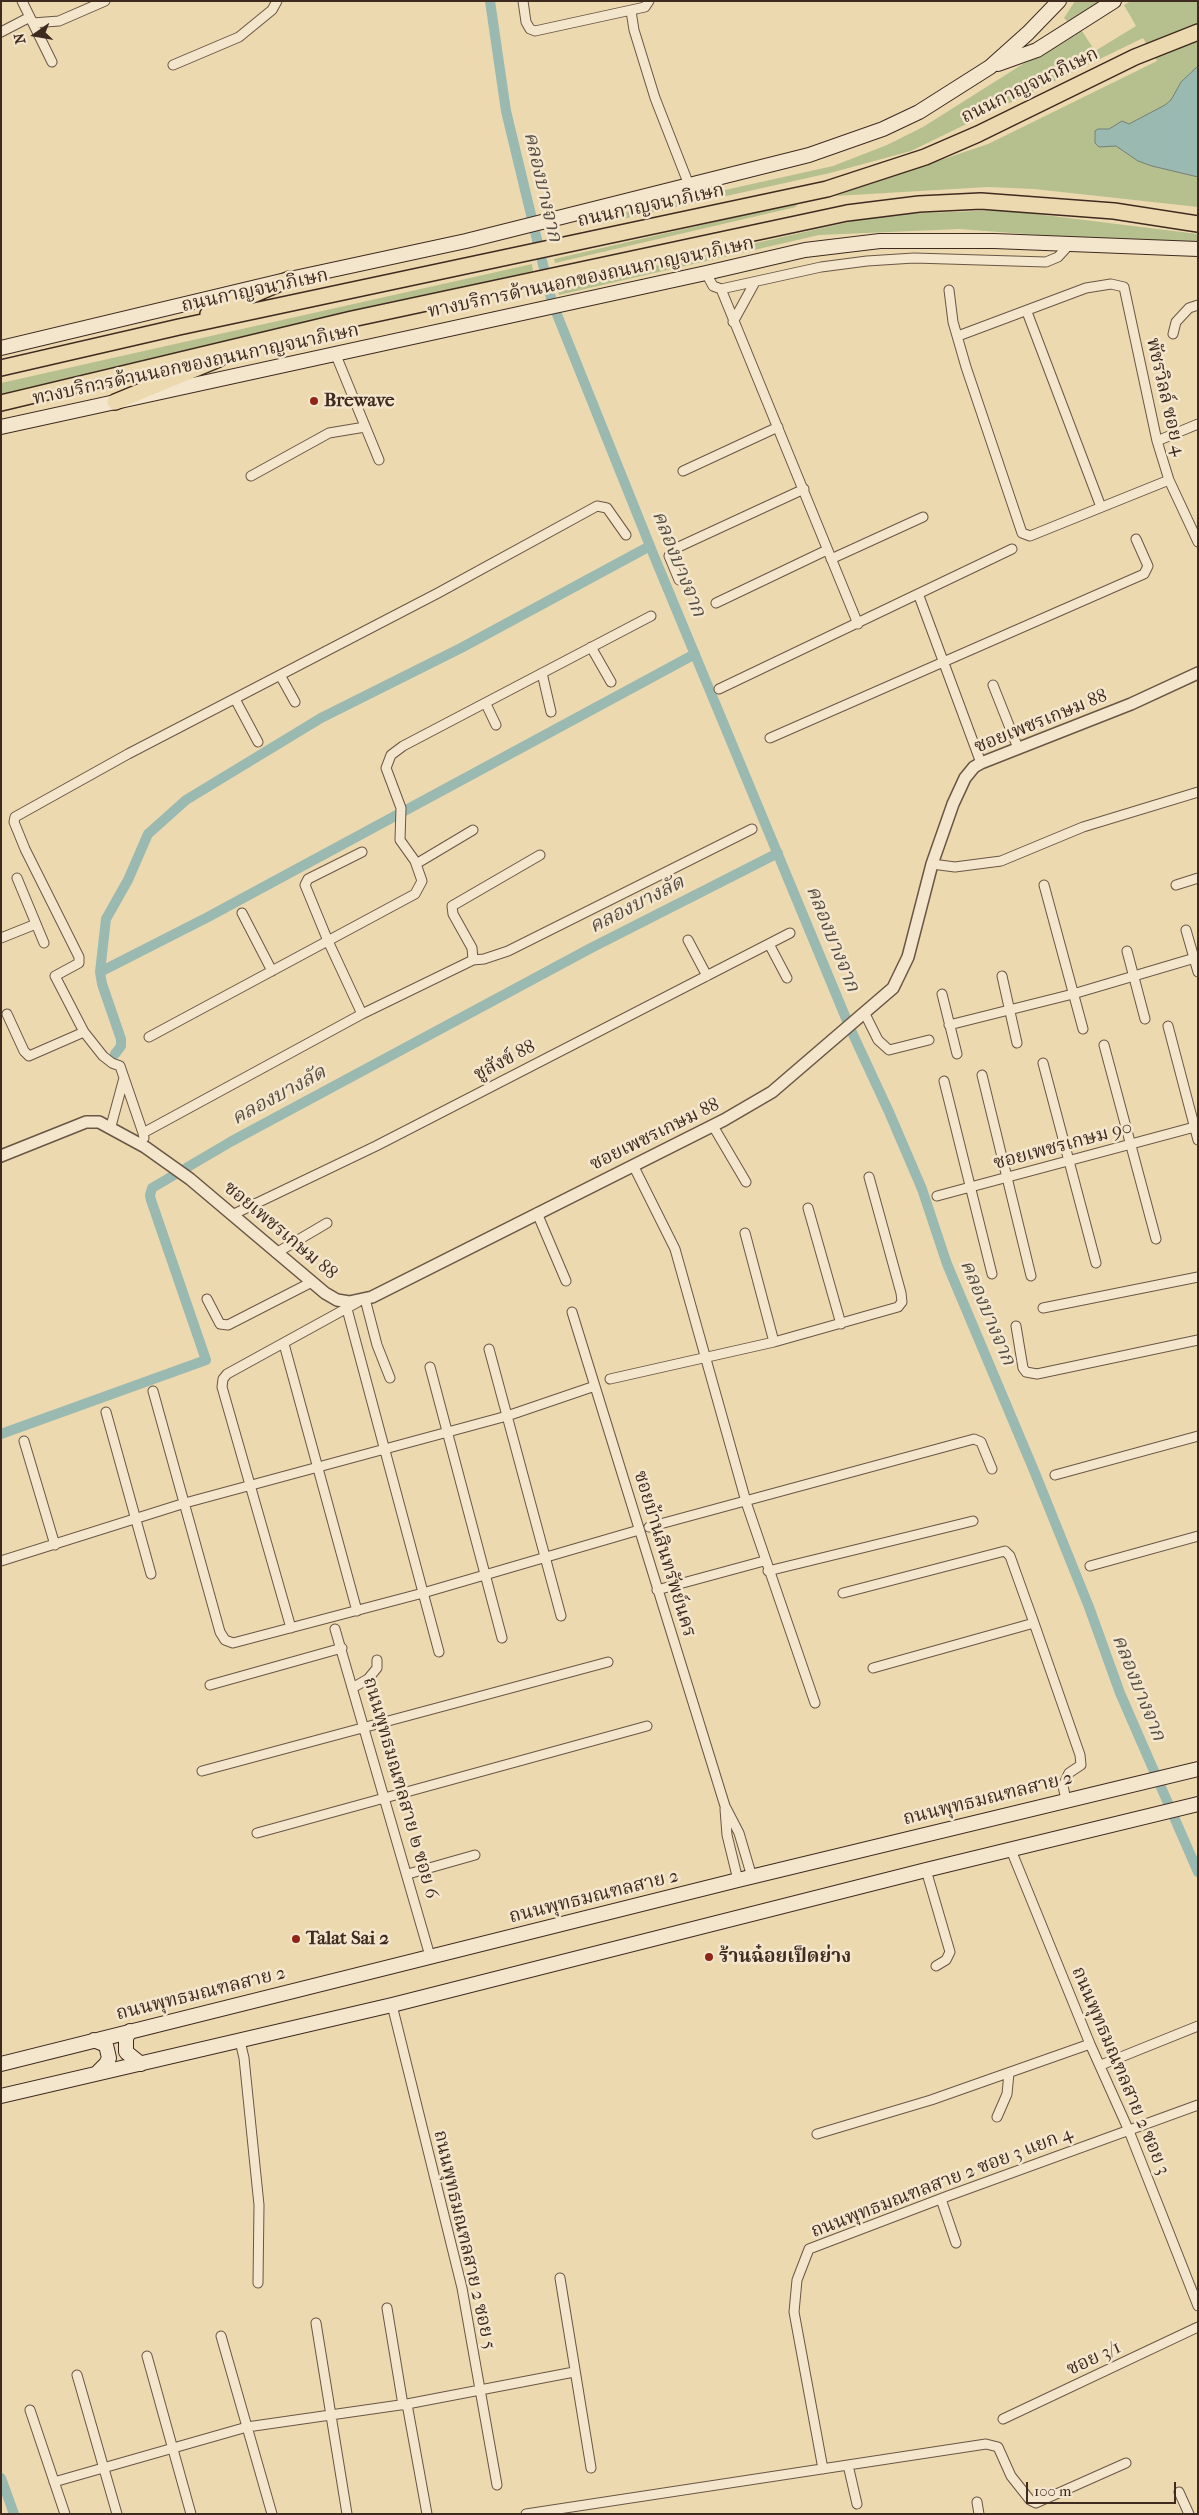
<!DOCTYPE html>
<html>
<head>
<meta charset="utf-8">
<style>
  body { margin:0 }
  #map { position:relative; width:1199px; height:2515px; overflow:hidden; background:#edd9b0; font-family:"IM FELL French Canon",serif }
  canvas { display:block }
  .frame { position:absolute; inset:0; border:2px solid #3f2a20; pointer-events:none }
  .north { position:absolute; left:10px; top:10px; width:50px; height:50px; -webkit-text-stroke:4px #f3e6cc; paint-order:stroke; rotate:257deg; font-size:14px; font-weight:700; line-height:20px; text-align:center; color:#3f2a20 }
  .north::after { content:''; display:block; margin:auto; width:18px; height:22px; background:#3f2a20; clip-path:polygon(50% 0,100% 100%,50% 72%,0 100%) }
  .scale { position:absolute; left:1026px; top:2482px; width:150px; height:22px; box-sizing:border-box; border:2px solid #3f2a20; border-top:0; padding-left:6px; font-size:15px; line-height:18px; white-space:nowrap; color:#3f2a20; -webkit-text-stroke:4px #f3e6cc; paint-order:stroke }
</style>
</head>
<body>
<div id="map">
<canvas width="1199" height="2515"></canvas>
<div class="frame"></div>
<div class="north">N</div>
<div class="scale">100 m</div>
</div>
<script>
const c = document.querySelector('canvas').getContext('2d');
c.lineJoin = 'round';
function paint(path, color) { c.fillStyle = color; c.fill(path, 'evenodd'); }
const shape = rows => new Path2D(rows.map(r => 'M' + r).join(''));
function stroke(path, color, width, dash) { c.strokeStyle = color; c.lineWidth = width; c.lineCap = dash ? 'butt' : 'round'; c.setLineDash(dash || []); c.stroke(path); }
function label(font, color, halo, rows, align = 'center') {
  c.font = font + ' "IM FELL French Canon","Noto Serif Thai",serif'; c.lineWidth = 5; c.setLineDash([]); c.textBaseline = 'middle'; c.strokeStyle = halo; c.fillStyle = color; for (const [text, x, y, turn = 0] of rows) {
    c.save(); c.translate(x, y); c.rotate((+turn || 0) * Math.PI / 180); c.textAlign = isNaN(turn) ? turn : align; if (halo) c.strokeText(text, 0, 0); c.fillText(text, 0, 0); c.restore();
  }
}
paint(shape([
  [1075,1,1100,1,1070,24,1064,18],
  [1131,1,1198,1,1198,207,1034,189,988,187,835,196,988,144,1157,61,1143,38,911,151,830,173,600,224,599,218,833,166,887,145,923,127,1080,28,1095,51,1136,26,1124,5],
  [797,203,796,207,555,263,554,259],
  [1003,210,1198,234,1198,243,1089,239,960,229,819,235,559,295,558,288,866,218,898,214],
  [532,264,533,271,1,395,1,383]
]), '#b5c08e');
const water = shape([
  [1198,66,1198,177,1152,166,1138,161,1116,146,1099,147,1095,143,1095,131,1098,129,1109,129,1122,121,1129,124,1165,105,1171,100,1181,82,1198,66]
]);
paint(water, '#9ab9b1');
stroke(water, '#768077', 1);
stroke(shape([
  [490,1,506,111,552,302,654,556,850,1028,889,1112,922,1189,947,1264,1035,1473,1089,1607,1120,1693,1198,1872],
  [100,972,106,919,128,880,148,834,186,800,321,718,461,648,650,546],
  [115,1054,121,1046,121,1039,102,984,100,972,208,917,695,654],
  [1,1434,206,1360,151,1200,150,1195,152,1188,232,1141,591,948,778,853],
  [1,2478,14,2514]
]), '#9ab9b1', 10);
const minor = shape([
  [22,1,52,62],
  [523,1,526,22,530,29,535,31,645,7,649,1],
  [631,11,634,30,655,98,689,185],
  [33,23,59,21,105,1],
  [1,32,30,17],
  [173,65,239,37,272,10,277,1],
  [706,273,713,286,721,289,821,267,867,261,914,258,1046,262,1058,257,1069,245],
  [721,289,858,624],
  [949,290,953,322,966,367,1022,533,1030,536,1169,480],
  [1027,312,1101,507],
  [733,322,755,282],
  [1173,334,1176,322,1189,308,1198,305],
  [958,336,1086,288,1111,284,1124,287,1157,441,1169,480,1198,542],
  [335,353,379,460],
  [1157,441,1198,424],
  [683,471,778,427],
  [251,476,329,433,365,427],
  [831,559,923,517],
  [679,580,669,556,672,550,804,489],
  [919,596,981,763],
  [716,603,827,550],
  [591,647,611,682],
  [542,673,551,712],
  [280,675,295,702],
  [993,685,1018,748],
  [719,689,1012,549],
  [235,699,258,742],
  [486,704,496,725],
  [770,738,1144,574,1148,566,1136,539],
  [362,852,308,879,305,885,328,941,362,1014],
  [416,864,473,830],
  [932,864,955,867,1001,861,1083,827,1198,792],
  [17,878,44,943],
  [1044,885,1083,1029],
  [1176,885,1198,878],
  [242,913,272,971],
  [1186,930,1198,972],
  [1,938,36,924],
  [688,940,707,976],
  [769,944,787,978],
  [1127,951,1145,1019],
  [473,960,472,948,453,914,452,906,540,855],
  [1002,976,1017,1043],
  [942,994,957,1054],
  [7,1014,24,1051,29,1056,84,1032],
  [865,1014,878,1040,889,1050,929,1040],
  [949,1025,1073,994,1198,957],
  [1168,1026,1198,1140],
  [149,1037,415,894,422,881,415,861,400,840,401,808,386,768,391,755,403,746,651,616],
  [1104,1045,1156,1239],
  [1043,1063,1096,1263],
  [982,1075,1031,1276],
  [944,1081,992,1274],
  [111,1126,124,1078],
  [713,1126,746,1182],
  [143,1133,120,1066,112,1063,103,1056,84,1032,55,976,79,963,79,957,25,849,14,822,15,817,128,754,438,593,597,506,607,508,626,535],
  [144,1138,143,1133,362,1014,473,960,484,959,508,951,752,829],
  [633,1165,675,1249,747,1505,815,1703],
  [937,1196,1198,1126],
  [808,1208,841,1324],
  [537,1213,566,1281],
  [234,1214,376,1146,790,933],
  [745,1233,774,1342],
  [276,1253,327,1223],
  [207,1299,220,1324,228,1325,310,1283],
  [365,1299,377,1345,390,1378],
  [1043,1308,1198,1277],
  [347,1309,439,1652],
  [572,1312,725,1806,739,1833,752,1877],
  [1016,1326,1023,1368,1026,1372,1037,1374,1198,1340],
  [284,1344,357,1611],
  [489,1349,561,1616],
  [430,1367,502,1638],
  [610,1379,774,1342,898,1307,902,1302,901,1293,869,1177],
  [153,1391,220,1632,225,1640,233,1643,423,1593,639,1530],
  [106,1412,151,1574],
  [24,1441,55,1545],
  [1055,1475,1198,1436],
  [649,1527,974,1439,981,1442,992,1469],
  [1,1561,185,1503,507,1416,595,1386],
  [1090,1566,1198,1536],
  [768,1571,973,1521],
  [657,1590,764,1561],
  [843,1593,1005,1551,1010,1556,1034,1623,1080,1755,1081,1765,1069,1773,1063,1786,1066,1800],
  [291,1628,222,1387,223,1379,227,1374,358,1302],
  [335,1629,430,1956],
  [873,1668,1034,1623],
  [210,1685,342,1648],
  [354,1687,368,1679,377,1668,377,1660],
  [202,1771,608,1662],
  [725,1809,727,1835,738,1880],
  [257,1833,647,1726],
  [1011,1850,1090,2044,1129,2131,1198,2306],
  [926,1870,950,1952,946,1960,936,1966],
  [408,1874,475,1855],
  [392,2005,462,2288,497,2485],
  [240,2041,244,2058,259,2205,258,2283],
  [1101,2065,1198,2026],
  [997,2117,1007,2094,1009,2073],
  [817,2134,931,2100,1090,2044],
  [941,2199,956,2243],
  [560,2278,591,2468],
  [387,2308,403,2405],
  [316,2323,347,2514],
  [221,2336,272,2514],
  [147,2356,191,2514],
  [77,2375,117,2514],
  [407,2404,427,2514],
  [30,2410,65,2514],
  [1003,2419,1198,2327],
  [848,2465,857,2504],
  [823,2469,794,2312,797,2280,809,2249,948,2196,1198,2105],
  [54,2482,247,2427,407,2404,574,2372],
  [1179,2492,1189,2514],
  [977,2502,979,2514],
  [526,2514,986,2444,998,2447,1011,2476,1030,2500,1036,2503,1126,2463]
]);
const tertiary = shape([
  [1,1156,86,1122,99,1122,145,1147,190,1179,325,1293,337,1300,349,1302,372,1297,724,1120,772,1092,893,988,908,957,932,864,953,804,965,778,974,767,981,763,1131,704,1198,673]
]);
const secondary = shape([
  [998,64,1037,50,1114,1],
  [1,348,290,279,466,241,809,155,883,129,919,112,990,67,1028,33,1059,1],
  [1,427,706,273,805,250,880,241,994,241,1198,249],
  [130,2031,126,2038,126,2052,141,2064],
  [94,2040,106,2045,109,2058,106,2064,97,2073],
  [1,2064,738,1880,1198,1769],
  [1,2096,392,2005,926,1870,1198,1804]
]);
const trunk = shape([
  [208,314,290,279],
  [1,368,179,327,827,189,925,157,978,134,1135,57,1198,32],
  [115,402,219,359],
  [1,403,352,319,847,213,919,204,981,201,1114,211,1198,224]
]);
stroke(minor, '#6a5644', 11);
stroke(tertiary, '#6a5644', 14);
stroke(secondary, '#3f2a20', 16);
stroke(trunk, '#3f2a20', 18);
stroke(minor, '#f3e6cc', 9);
stroke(tertiary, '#f3e6cc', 11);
stroke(secondary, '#f3e6cc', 14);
stroke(trunk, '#edd9b0', 15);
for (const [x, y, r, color] of [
  [314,401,5,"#8f2418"],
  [296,1939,5,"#8f2418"],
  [709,1957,5,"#8f2418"]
]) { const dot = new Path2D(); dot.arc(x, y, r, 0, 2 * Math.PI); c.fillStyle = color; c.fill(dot); stroke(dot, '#f3e6cc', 2); }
label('19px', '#3f2a20', '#f3e6cc', [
  ["ถนนกาญจนาภิเษก",1030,86,-26],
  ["ถนนกาญจนาภิเษก",651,206,-12],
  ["ทางบริการด้านนอกของถนนกาญจนาภิเษก",591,278,-12],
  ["ถนนกาญจนาภิเษก",255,291,-12],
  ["ทางบริการด้านนอกของถนนกาญจนาภิเษก",196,365,-12],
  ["พัชรวิลล์ ซอย 4",1165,397,77],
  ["ซอยเพชรเกษม 88",1041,722,-22],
  ["ชูสังข์ 88",505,1061,-27],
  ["ซอยเพชรเกษม 88",655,1135,-26],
  ["ซอยเพชรเกษม 90",1063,1146,-15],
  ["ซอยเพชรเกษม 88",280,1231,40],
  ["ซอยบ้านสินทรัพย์นคร",664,1554,73],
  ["ถนนพุทธมณฑลสาย ๒ ซอย 6",400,1788,74],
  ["ถนนพุทธมณฑลสาย 2",988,1799,-14],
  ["ถนนพุทธมณฑลสาย 2",594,1897,-14],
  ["ถนนพุทธมณฑลสาย 2",201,1994,-14],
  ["ถนนพุทธมณฑลสาย 2 ซอย 3",1120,2071,67],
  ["ถนนพุทธมณฑลสาย 2 ซอย 3 แยก 4",942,2183,-21],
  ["ถนนพุทธมณฑลสาย 2 ซอย 5",464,2240,77],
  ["ซอย 3/1",1094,2359,-25]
]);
label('bold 19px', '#3f2a20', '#f3e6cc', [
  ["Brewave",324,401],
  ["Talat Sai 2",306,1939],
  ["ร้านฉ๋อยเป็ดย่าง",719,1957]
], 'left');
label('italic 20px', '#564e44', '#f3e6cc', [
  ["คลองบางจาก",542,187,77],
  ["คลองบางจาก",678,564,68],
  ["คลองบางลัด",637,905,-27],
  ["คลองบางจาก",832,939,68],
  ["คลองบางลัด",279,1096,-28],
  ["คลองบางจาก",987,1313,67],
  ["คลองบางจาก",1138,1688,68]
]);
</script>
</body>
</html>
